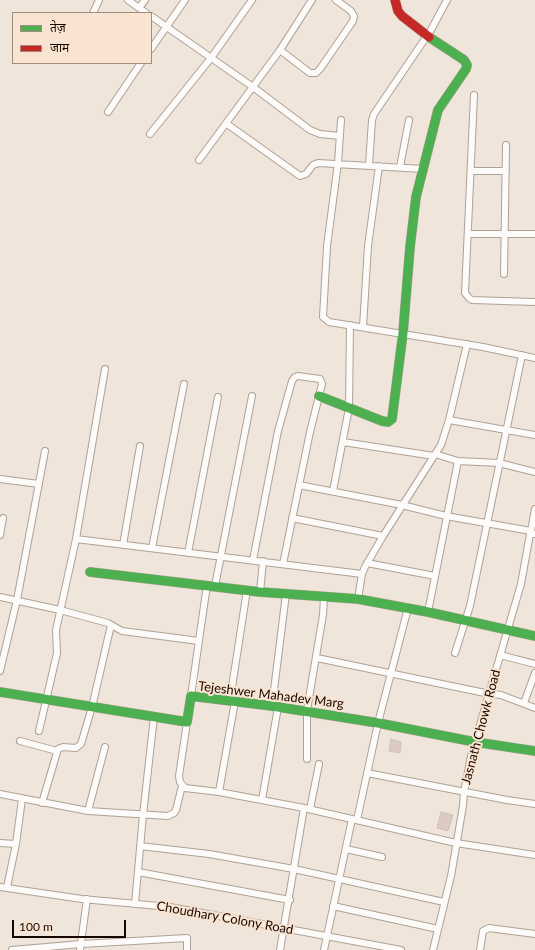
<!DOCTYPE html>
<html>
<head>
<meta charset="utf-8">
<style>
  body { margin:0 }
  #map { position:relative; width:535px; height:950px; overflow:hidden; background:#f0e5da; font-family:Lato,"Noto Sans Devanagari",sans-serif }
  canvas { display:block }
  .legend { position:absolute; left:12px; top:12px; width:140px; height:52px; box-sizing:border-box; background:#f9e4d1; border:1px solid #9f8c7d; margin:0; padding:5px 7px; list-style:none; font-size:12px; color:#180700 }
  .legend li { display:flex; align-items:center; gap:8px; height:20px }
  .legend b { width:20px; border:1px solid #9f8c7d }
  .scale { position:absolute; left:12px; top:920px; width:114px; height:18px; box-sizing:border-box; border:2px solid #180700; border-top:0; padding-left:5px; font-size:12px; line-height:14px; white-space:nowrap; color:#180700; -webkit-text-stroke:3px #f9e4d1; paint-order:stroke }
</style>
</head>
<body>
<div id="map">
<canvas width="535" height="950"></canvas>
<ul class="legend">
<li><b style="height:5px;background:#4caf50"></b>तेज़</li>
<li><b style="height:5px;background:#c62828"></b>जाम</li>
</ul>
<div class="scale">100 m</div>
</div>
<script>
const c = document.querySelector('canvas').getContext('2d');
c.lineJoin = 'round';
function paint(path, color) { c.fillStyle = color; c.fill(path, 'evenodd'); }
const shape = rows => new Path2D(rows.map(r => 'M' + r).join(''));
function stroke(path, color, width, dash) { c.strokeStyle = color; c.lineWidth = width; c.lineCap = dash ? 'butt' : 'round'; c.setLineDash(dash || []); c.stroke(path); }
function label(font, color, halo, rows, align = 'center') {
  c.font = font + ' Lato,sans-serif'; c.lineWidth = 4; c.setLineDash([]); c.textBaseline = 'middle'; c.strokeStyle = halo; c.fillStyle = color; for (const [text, x, y, turn = 0] of rows) {
    c.save(); c.translate(x, y); c.rotate((+turn || 0) * Math.PI / 180); c.textAlign = isNaN(turn) ? turn : align; if (halo) c.strokeText(text, 0, 0); c.fillText(text, 0, 0); c.restore();
  }
}
const building = shape([
  [391,739,401,742,400,753,389,751,391,739],
  [441,812,453,815,448,831,437,828,441,812]
]);
paint(building, '#dbcbc3');
stroke(building, '#d1c0b6', 1);
const street = shape([
  [128,0,146,13],
  [139,8,145,0],
  [93,13,99,0],
  [151,16,253,87,310,130,320,134,340,136],
  [151,49,185,0],
  [280,50,310,73,316,73,320,69,353,21,354,16,351,11,336,0],
  [474,95,465,293,469,298,472,300,535,302],
  [108,112,141,63],
  [341,120,338,163,327,246,323,317,329,322,483,347,535,358],
  [227,124,300,176,306,174,313,165,318,163,423,169],
  [150,134,211,58,252,0],
  [199,160,280,50,312,0],
  [369,165,372,120,374,114,431,30,447,0],
  [400,167,409,120],
  [471,171,506,171],
  [468,234,535,234],
  [504,274,506,145],
  [363,327,368,246,379,166],
  [449,420,535,435],
  [343,442,434,456],
  [435,454,458,461,499,463,535,472],
  [0,479,39,484],
  [299,485,402,505,446,516,531,531,535,509],
  [333,491,349,408,350,325],
  [292,518,383,536],
  [0,535,3,518],
  [76,539,362,574],
  [123,545,140,446],
  [152,548,184,384],
  [188,553,218,397],
  [253,560,278,431,292,381,295,377,298,376,320,379,321,381,322,384,310,432,283,564],
  [367,563,435,576],
  [215,586,252,396],
  [260,592,263,561],
  [0,597,60,610,108,623,122,631,199,641],
  [358,599,362,574,365,567,383,536,441,445,449,420,467,344],
  [428,612,458,461],
  [455,653,470,606,522,355],
  [500,655,535,664],
  [317,658,485,693,501,695,535,708],
  [0,671,17,600,45,451],
  [191,696,207,585],
  [230,700,247,590],
  [524,703,535,673],
  [272,706,286,594],
  [187,722,179,776,180,782,185,788,219,792,304,808,456,843,535,855],
  [39,731,57,653,56,630,76,539,105,369],
  [20,741,57,751],
  [307,759,307,710,323,615,324,597],
  [367,773,507,800,535,804],
  [219,792,235,701],
  [0,794,88,811,168,816,174,813,176,810,182,786],
  [262,800,278,707],
  [42,803,58,749,63,747,76,748,81,744,92,707,111,625],
  [310,809,319,764],
  [88,811,105,747],
  [357,820,378,723,408,608],
  [0,843,16,844],
  [140,846,209,854,294,869,444,902],
  [346,849,382,857],
  [138,872,290,900],
  [0,887,82,899,170,907,401,950],
  [7,887,16,844,22,799],
  [135,904,143,815,154,717],
  [333,906,438,929],
  [12,950,81,944,187,938,187,950],
  [80,950,87,899],
  [280,950,304,808],
  [324,950,352,819],
  [433,950,451,876,463,806,464,792,471,756,488,697,521,584,530,534,535,534],
  [480,950,483,931,489,928,535,934]
]);
const fast = shape([
  [319,396,382,421,388,422,392,419,403,333,410,247,416,197,438,110,466,69,467,65,464,60,429,37],
  [90,572,260,592,358,599,428,612,535,636],
  [0,692,187,722,191,696,272,706,378,723,475,742,535,751]
]);
const jam = shape([
  [395,0,398,11,402,16,429,37]
]);
stroke(street, '#afa194', 8);
stroke(fast, '#afa194', 10);
stroke(jam, '#afa194', 10);
stroke(street, '#fdfbf9', 6);
stroke(fast, '#4caf50', 9);
stroke(jam, '#c62828', 9);
label('13px', '#180700', '#f9e4d1', [
  ["Tejeshwer Mahadev Marg",271,695,7],
  ["Jasnath Chowk Road",481,727,-75],
  ["Choudhary Colony Road",225,918,10]
]);
</script>
</body>
</html>
